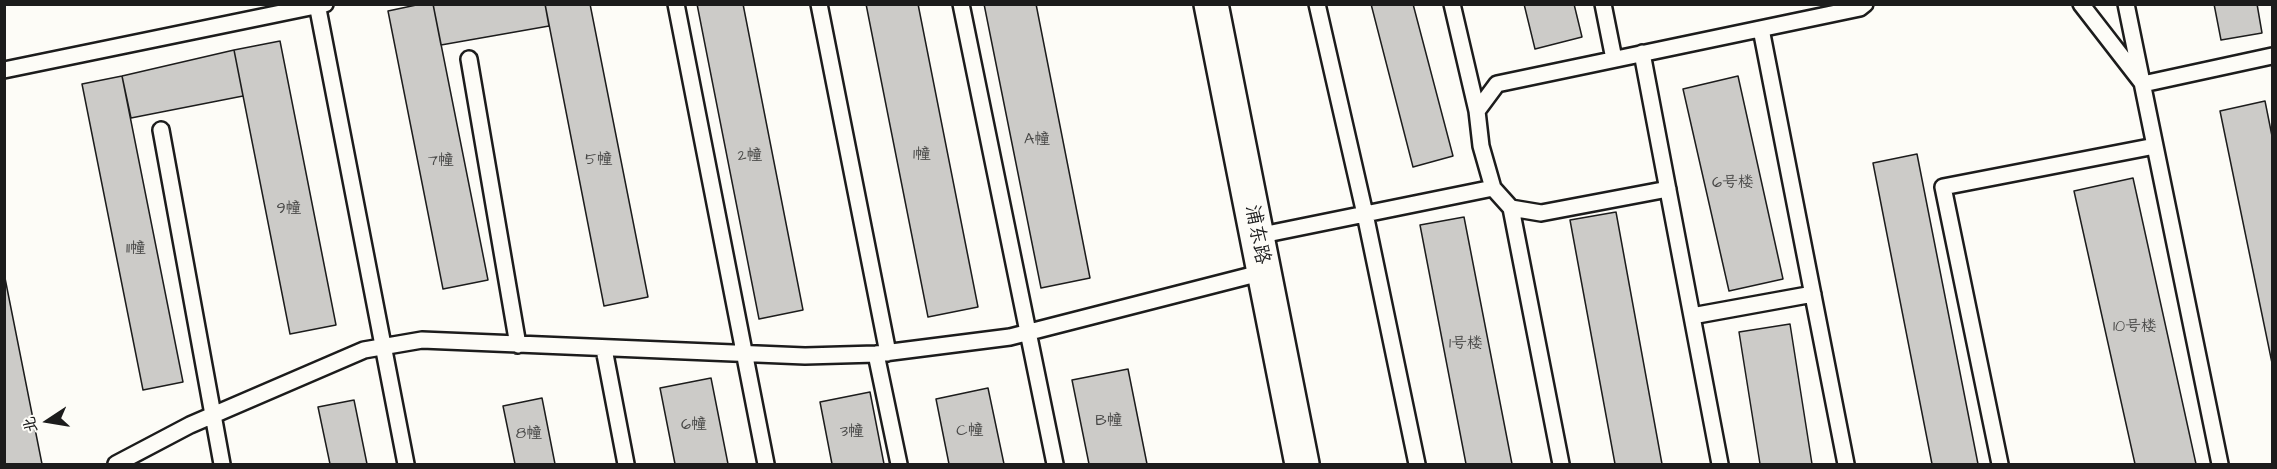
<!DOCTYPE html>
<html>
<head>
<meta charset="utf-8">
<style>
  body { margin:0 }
  #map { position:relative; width:2277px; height:469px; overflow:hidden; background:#fdfcf7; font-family:"Architects Daughter","LXGW WenKai TC",sans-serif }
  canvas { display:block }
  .frame { position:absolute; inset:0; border:6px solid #1c1c1c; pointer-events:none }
  .north { position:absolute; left:18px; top:391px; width:60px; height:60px; -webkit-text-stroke:4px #fdfcf7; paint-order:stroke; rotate:258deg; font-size:16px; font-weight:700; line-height:24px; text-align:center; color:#1c1c1c }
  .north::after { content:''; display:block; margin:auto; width:21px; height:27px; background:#1c1c1c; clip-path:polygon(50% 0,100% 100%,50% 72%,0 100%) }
</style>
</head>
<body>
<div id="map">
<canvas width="2277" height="469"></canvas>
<div class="frame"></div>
<div class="north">北</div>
</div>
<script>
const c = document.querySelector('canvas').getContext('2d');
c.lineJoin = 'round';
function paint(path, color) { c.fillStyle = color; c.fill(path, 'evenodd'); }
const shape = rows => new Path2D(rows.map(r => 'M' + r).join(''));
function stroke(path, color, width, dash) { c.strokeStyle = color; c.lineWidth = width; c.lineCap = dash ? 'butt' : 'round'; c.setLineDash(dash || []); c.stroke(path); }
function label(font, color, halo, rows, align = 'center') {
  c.font = font + ' "Architects Daughter","LXGW WenKai TC",sans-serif'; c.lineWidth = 4.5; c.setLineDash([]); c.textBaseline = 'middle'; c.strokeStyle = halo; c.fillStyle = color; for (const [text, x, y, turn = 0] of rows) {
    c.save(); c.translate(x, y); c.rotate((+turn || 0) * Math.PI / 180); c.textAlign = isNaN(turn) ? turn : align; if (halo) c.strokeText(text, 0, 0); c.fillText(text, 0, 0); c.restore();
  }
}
const building = shape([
  [421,4,433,4,488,280,443,289,388,11,421,4],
  [433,4,545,4,549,26,441,45,433,4],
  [545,4,590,4,648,297,604,306,545,4],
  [697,4,743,4,803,310,759,319,697,4],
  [866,4,918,4,978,307,928,317,866,4],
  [984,4,1036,4,1090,278,1041,288,984,4],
  [1371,4,1413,4,1453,156,1413,167,1371,4],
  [1524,4,1574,4,1582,37,1535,49,1524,4],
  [2214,4,2257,4,2262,33,2221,40,2214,4],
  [280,41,336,325,290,334,234,50,280,41],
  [234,50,243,96,131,118,122,76,234,50],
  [122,76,183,382,143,390,82,84,122,76],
  [1738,76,1783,279,1729,291,1683,89,1738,76],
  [2265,101,2272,136,2272,363,2220,111,2265,101],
  [1917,154,1978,464,1932,464,1873,163,1917,154],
  [2133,178,2196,464,2135,464,2074,191,2133,178],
  [1616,212,1662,464,1615,464,1570,220,1616,212],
  [1464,217,1512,464,1466,464,1420,225,1464,217],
  [4,273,42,464,4,464,4,273],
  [1790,324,1812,464,1760,464,1739,332,1790,324],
  [1128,369,1147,464,1089,464,1072,380,1128,369],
  [711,378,728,464,675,464,660,388,711,378],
  [988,388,1004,464,949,464,936,399,988,388],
  [870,392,884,464,832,464,820,402,870,392],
  [542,398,555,464,515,464,503,406,542,398],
  [354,400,367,464,330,464,318,407,354,400]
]);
paint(building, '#cccbc8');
stroke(building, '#1c1c1c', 1.5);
const lane = shape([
  [317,4,406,464],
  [676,4,766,464],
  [819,4,888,353],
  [961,4,1055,464],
  [1317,4,1365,214,1417,464],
  [1452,4,1477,111],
  [1603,4,1614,59],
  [2081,4,2143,84,2272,56],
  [2126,4,2220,464],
  [1761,29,1846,464],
  [1642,53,1720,464],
  [469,59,518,345],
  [4,70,325,4],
  [161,130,222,464],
  [1668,189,1541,213,1511,208,1493,188,1481,146,1477,111,1497,84,1860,8,1865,4],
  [1511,208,1561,464],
  [1257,236,1493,188],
  [1692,316,1813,294],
  [604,349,626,464],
  [876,354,899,464],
  [116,464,190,425,364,350,422,340,805,356,876,354,1010,337,1264,272],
  [2000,464,1943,187,2155,146]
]);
const secondary = shape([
  [1211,4,1302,464]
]);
stroke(lane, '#1c1c1c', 20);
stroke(secondary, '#1c1c1c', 38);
stroke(lane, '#fdfcf7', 15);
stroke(secondary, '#fdfcf7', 33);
label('16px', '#484847', null, [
  ["A幢",1037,141],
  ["1幢",922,156],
  ["2幢",750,157],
  ["5幢",599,161],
  ["7幢",441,162],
  ["6号楼",1733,184],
  ["9幢",289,210],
  ["11幢",136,250],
  ["10号楼",2135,328],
  ["1号楼",1466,345],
  ["B幢",1109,422],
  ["6幢",694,426],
  ["C幢",970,432],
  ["3幢",852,433],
  ["8幢",529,435]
]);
label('20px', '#1c1c1c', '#fdfcf7', [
  ["浦东路",1256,235,79]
]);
</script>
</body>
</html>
